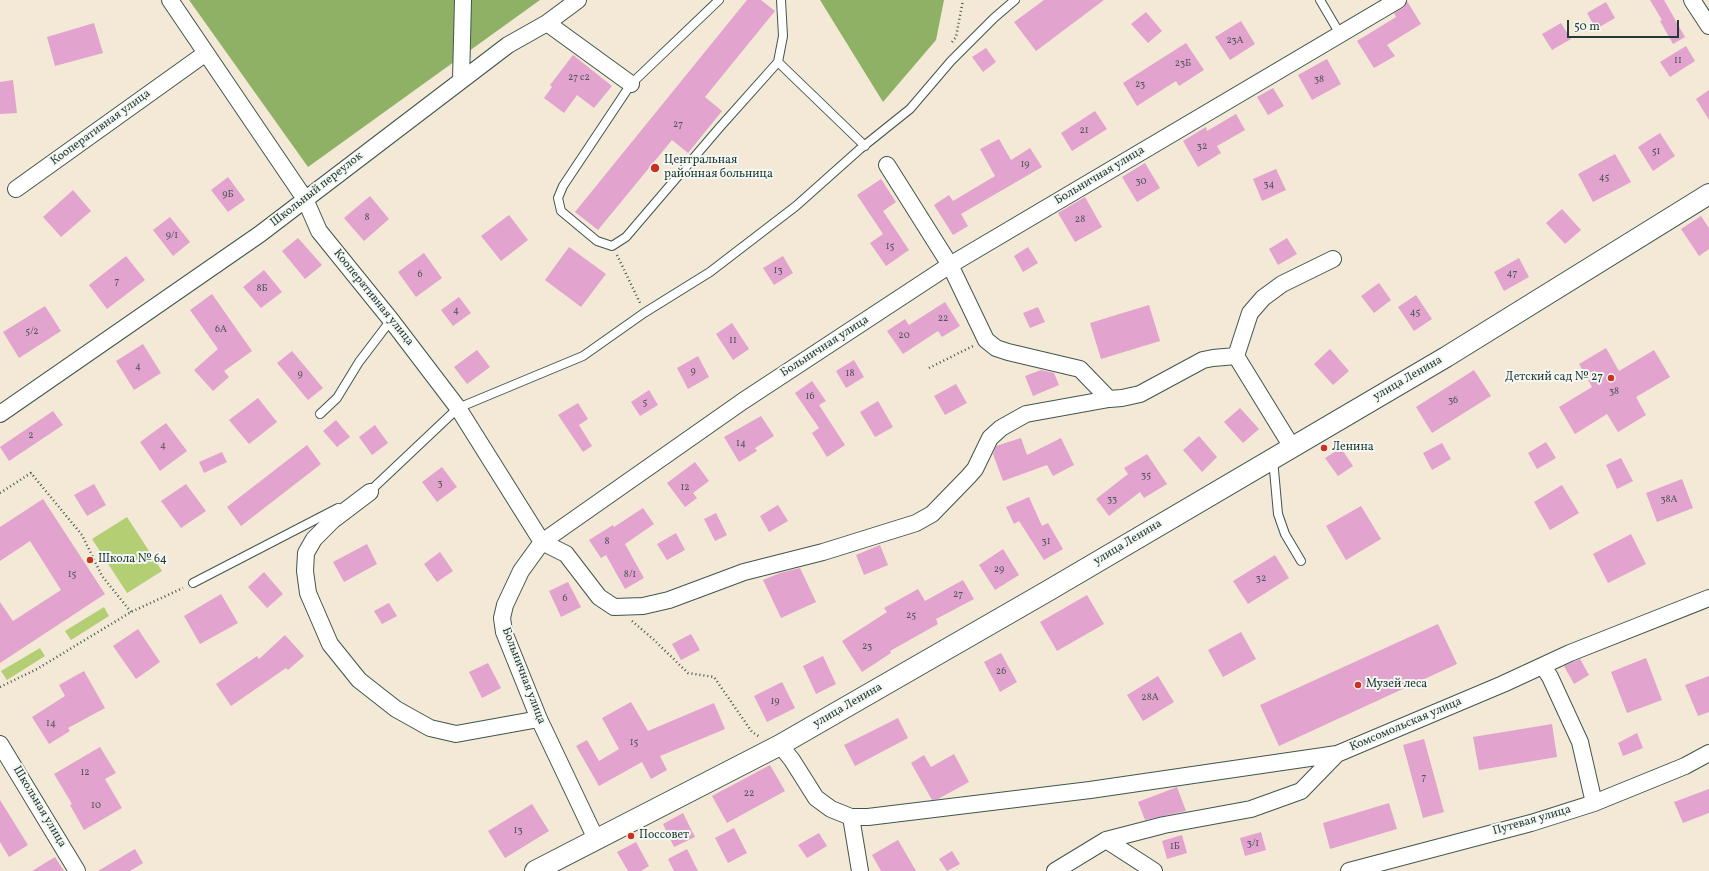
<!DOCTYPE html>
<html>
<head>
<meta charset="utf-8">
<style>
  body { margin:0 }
  #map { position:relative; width:1709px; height:871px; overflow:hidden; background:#f3e9d6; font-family:Vollkorn,serif }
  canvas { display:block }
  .scale { position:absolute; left:1567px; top:20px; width:112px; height:18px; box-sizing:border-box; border:2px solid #1f3d34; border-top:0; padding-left:5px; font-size:12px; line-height:14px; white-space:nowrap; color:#1f3d34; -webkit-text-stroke:3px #f6f6f2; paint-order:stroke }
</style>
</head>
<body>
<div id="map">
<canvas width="1709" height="871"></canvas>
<div class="scale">50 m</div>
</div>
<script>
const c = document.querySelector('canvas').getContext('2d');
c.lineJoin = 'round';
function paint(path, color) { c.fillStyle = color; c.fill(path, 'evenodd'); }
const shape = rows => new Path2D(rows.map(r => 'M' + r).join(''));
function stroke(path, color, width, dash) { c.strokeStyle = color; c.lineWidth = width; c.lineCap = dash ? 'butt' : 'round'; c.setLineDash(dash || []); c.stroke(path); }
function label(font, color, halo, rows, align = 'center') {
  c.font = font + ' Vollkorn,serif'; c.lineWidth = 4; c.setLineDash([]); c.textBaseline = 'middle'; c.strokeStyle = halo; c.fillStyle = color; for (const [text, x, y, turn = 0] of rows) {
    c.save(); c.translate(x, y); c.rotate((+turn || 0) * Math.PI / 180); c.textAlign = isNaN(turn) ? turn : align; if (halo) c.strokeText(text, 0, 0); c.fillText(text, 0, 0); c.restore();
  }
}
paint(shape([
  [127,517,162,571,127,593,92,539],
  [104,607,109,616,71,640,65,631],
  [40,648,45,656,7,680,1,671]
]), '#b4ce74');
paint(shape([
  [189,0,540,0,308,167],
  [820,0,944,0,936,40,883,102]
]), '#8fb166');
paint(shape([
  [747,0,761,0,775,11,705,97,722,111,688,153,672,140,598,230,575,212],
  [1044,0,1104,0,1036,51,1014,22],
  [1650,0,1664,0,1685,37,1673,44,1660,21,1662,20],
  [1407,1,1421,24,1387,45,1395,56,1374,68,1357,41,1396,17,1394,13,1403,8],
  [1606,2,1615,18,1596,29,1587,13],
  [1146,12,1162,31,1148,43,1131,24],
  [1241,21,1255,44,1230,60,1215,37],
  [94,23,103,53,55,66,47,37],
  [1561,23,1571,39,1552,50,1542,34],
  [1186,43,1204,70,1179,86,1176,81,1137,106,1123,83],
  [1686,46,1695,61,1670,77,1660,62],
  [986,48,996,62,983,72,972,57],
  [573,55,612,86,594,108,577,95,564,113,544,98,552,87,550,85],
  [1327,59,1341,84,1312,100,1298,75],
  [13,80,17,113,0,114,0,82],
  [1273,88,1284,106,1268,115,1257,97],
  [1709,90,1709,120,1696,99],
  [1095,111,1107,129,1072,151,1061,133],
  [1236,114,1245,130,1217,146,1221,153,1198,167,1183,141,1206,127,1207,131],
  [1660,133,1675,156,1653,171,1638,147],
  [999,139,1011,160,1030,148,1042,167,961,214,968,226,953,235,934,205,949,195,953,201,995,176,980,149],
  [1615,154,1631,182,1593,202,1578,174],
  [1145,163,1160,188,1137,202,1122,177],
  [1276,169,1286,190,1262,201,1253,179],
  [228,177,245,200,228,212,211,190],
  [881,179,896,202,883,211,909,250,886,266,870,243,883,234,857,195],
  [73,190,91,211,61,237,43,217],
  [370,196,389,219,364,241,344,218],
  [1085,197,1102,227,1075,242,1058,213],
  [1562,209,1581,230,1565,244,1546,223],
  [509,215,528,240,501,261,481,236],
  [1701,216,1709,228,1709,249,1699,256,1681,229],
  [170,217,190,242,173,256,153,230],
  [298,238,322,265,305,279,282,251],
  [1287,238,1297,254,1278,265,1269,249],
  [569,247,606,274,581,307,545,280],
  [1028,247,1038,263,1023,272,1014,256],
  [424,253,442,278,416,297,398,272],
  [126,256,145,280,107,309,89,285],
  [783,256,793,273,774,285,763,268],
  [1519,258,1529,277,1504,291,1494,272],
  [264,270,282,292,261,308,243,287],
  [1379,283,1391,300,1374,313,1361,296],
  [212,294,252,351,224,371,229,377,213,391,194,370,218,349,190,310],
  [1416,295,1432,319,1414,331,1398,307],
  [459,297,471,313,453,326,441,310],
  [945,302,960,326,942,337,938,331,903,354,887,331,905,319,909,325],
  [1149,305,1160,341,1101,359,1090,323],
  [45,306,61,331,19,358,3,332],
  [1038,307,1045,322,1030,328,1023,313],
  [732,323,749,349,733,360,716,334],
  [143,344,161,373,134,390,116,361],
  [1606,348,1619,371,1654,350,1670,377,1636,397,1646,415,1618,432,1607,414,1575,434,1559,407,1592,387,1579,364],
  [1330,349,1349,371,1333,385,1314,364],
  [477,350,490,367,467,384,454,367],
  [292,351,323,388,308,400,277,363],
  [698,356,709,377,688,389,677,368],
  [854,360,864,377,846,388,836,371],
  [1041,370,1054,373,1059,385,1033,396,1025,376],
  [1474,370,1491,396,1432,433,1416,407],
  [812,381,826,401,819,405,845,445,827,457,812,433,819,428,795,393],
  [956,384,967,403,945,415,934,396],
  [649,390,658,405,640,416,631,402],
  [258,398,277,422,249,444,229,420],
  [878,401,893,427,875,437,860,412],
  [578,403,588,419,579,425,592,446,583,452,558,415],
  [1240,408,1259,429,1243,443,1224,422],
  [53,411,63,425,9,461,0,447],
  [761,416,774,436,755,448,757,451,739,462,724,437],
  [336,420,350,437,337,447,323,431],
  [166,423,187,451,160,471,140,442],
  [375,425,388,443,372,455,359,437],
  [1199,436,1217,457,1202,472,1183,450],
  [1021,438,1027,455,1061,438,1074,465,1053,476,1047,465,1003,481,993,454,996,446],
  [1546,442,1556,458,1537,469,1528,453],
  [1442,443,1451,459,1432,470,1423,453],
  [307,445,321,464,241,526,227,507],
  [1341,448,1353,466,1338,476,1325,458],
  [222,452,227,462,204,473,199,462],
  [1147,454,1167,484,1144,498,1140,492,1109,516,1096,499,1128,474,1124,468],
  [1621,458,1633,481,1617,489,1606,465],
  [695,462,709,481,693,493,697,498,685,507,667,483],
  [442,467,457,487,437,502,422,482],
  [1682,479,1693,508,1657,522,1646,493],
  [94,484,106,505,87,516,74,495],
  [186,484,206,511,181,528,161,501],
  [1562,485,1579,513,1550,530,1534,502],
  [1029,497,1042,526,1048,523,1063,549,1044,560,1019,521,1014,524,1006,507],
  [43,499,105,594,0,663,0,602,13,621,61,590,30,541,0,561,0,527],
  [778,505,788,521,769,532,760,516],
  [1361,506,1381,539,1346,560,1326,526],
  [643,508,654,524,625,544,644,578,625,589,606,555,601,558,589,540,613,525,614,527],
  [716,513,727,535,715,541,704,519],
  [676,533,685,550,667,560,657,544],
  [1631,534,1646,564,1608,583,1593,554],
  [367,544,377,564,344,582,333,562],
  [880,545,888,565,864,575,856,555],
  [1003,549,1019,575,995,590,979,565],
  [440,552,453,571,437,582,424,564],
  [1275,555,1289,578,1248,604,1233,581],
  [800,568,816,602,781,618,763,580,780,573],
  [264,572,283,594,267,608,248,587],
  [963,580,974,599,936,619,938,624,890,651,891,653,862,672,842,641,887,612,884,608,918,589,925,601],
  [568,582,581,607,561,617,549,591],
  [221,594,238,623,200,644,184,616],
  [1087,595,1104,624,1057,651,1040,622],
  [389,603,397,616,382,624,374,611],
  [1438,624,1457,664,1279,746,1260,705],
  [138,629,160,662,136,679,113,646],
  [1241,632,1256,659,1223,677,1208,650],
  [691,634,700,650,681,660,672,644],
  [285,635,304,656,288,670,286,668,231,706,216,684,257,656,259,659],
  [1001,653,1017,682,1000,692,984,662],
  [823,656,836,684,816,694,803,666],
  [1646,658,1662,700,1627,713,1611,672],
  [1580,659,1589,675,1574,684,1564,666],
  [488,663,501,688,482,698,469,672],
  [84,671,105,708,68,728,70,731,49,744,32,717,65,696,59,685],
  [1158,676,1174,702,1143,721,1127,695],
  [1709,676,1709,712,1698,716,1685,685],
  [782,682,795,708,767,722,754,696],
  [631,702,648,731,714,703,725,729,660,756,667,770,651,779,642,762,599,786,576,746,587,740,599,761,619,749,602,718],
  [898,718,908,738,855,766,844,745],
  [1552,724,1557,757,1479,770,1473,737],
  [1637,733,1643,748,1623,756,1618,743],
  [1424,739,1444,812,1423,818,1403,745],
  [100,747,116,773,105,779,122,808,84,830,70,805,72,804,54,774],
  [954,754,969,782,938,799,932,800,911,763,924,755,931,767],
  [770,765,785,791,727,823,712,796],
  [1177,787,1186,811,1145,820,1138,802],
  [1709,789,1709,813,1683,823,1674,802],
  [0,800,28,845,9,857,0,842],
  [1389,803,1397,829,1330,849,1323,823],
  [532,804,549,831,505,858,488,831],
  [683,813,695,837,674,847,663,824],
  [734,828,747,853,728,863,715,838],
  [1261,832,1266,850,1245,856,1240,838],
  [819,833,827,846,807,858,798,845],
  [1182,835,1187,853,1167,859,1162,841],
  [898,840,916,871,881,871,872,855],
  [636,842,649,866,641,871,628,871,617,852],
  [135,849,143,863,130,871,98,871],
  [687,849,698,871,674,871,668,859],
  [952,851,960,864,947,871,939,859],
  [55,857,64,871,32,871]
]), '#e2a3ce');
const service = shape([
  [719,0,631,84,563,186,558,198,561,211,597,241,612,246,626,237,720,127,778,62,783,36,781,0],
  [1320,0,1340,34],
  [778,62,865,146],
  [320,414,337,398,359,362,391,320],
  [1273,459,1278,514,1285,534,1301,561],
  [368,493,458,408,583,356,644,313,710,272,796,206,860,149,910,109,951,61,994,18,1015,0],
  [193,583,338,508]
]);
const minor = shape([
  [170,0,305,199,319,231,391,320,458,408,542,542,566,554,599,597,614,607,643,606,669,600,744,572,823,552,916,523,932,514,968,477,975,469,990,438,1001,428,1026,414,1109,399],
  [1692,0,1709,26],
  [547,23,578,0],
  [461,80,463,0],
  [887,165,950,265,986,340,996,348,1008,352,1080,369,1109,399,1122,398,1140,394,1203,360,1213,358,1236,356],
  [16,189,206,53],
  [0,414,260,234,508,45,547,23,631,84],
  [1292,447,1236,356,1250,313,1263,298,1282,284,1333,259],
  [370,492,333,520,314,539,306,553,305,571,308,593,330,644,359,680,396,709,430,728,456,734,539,719],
  [1543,666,1550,677,1580,742,1594,803],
  [0,744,77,871],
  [780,745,792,760,816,798,831,809,851,817,860,871],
  [851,817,868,817,1090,790,1337,754],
  [596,839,539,719,504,632,502,618,505,605,521,571,542,542,743,401,950,265,1398,0],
  [1106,840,1154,871],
  [1055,871,1106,840,1164,825,1251,809,1301,791,1337,754,1503,684,1570,653,1709,598],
  [1349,871,1531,823,1594,803,1685,766,1709,753]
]);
const tertiary = shape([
  [535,871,780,745,1046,592,1446,357,1709,194]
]);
stroke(service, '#3f574c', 10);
stroke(minor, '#3f574c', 18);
stroke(tertiary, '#3f574c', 22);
stroke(shape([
  [952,42,956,37,963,0],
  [617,255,640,303],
  [929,368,973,346],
  [0,493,31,473,82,535,102,576,131,612],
  [632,621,653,639,688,673,714,677,752,732,760,737],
  [0,687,37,669,131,612,183,588]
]), '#3f574c', 2.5, [1, 3]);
stroke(service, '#fff', 8);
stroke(minor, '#fff', 16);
stroke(tertiary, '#fff', 20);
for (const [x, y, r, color] of [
  [655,168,5,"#c8321e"],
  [1611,378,4,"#c8321e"],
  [1324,448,4,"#c8321e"],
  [90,560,4,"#c8321e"],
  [1358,685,4,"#c8321e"],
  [631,836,4,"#c8321e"]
]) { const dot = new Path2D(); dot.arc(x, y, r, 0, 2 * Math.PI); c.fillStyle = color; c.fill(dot); stroke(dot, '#f6f6f2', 1.5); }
label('10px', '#50565a', null, [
  ["23А",1235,41],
  ["11",1678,61],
  ["23Б",1183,64],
  ["27 с2",579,78],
  ["38",1319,80],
  ["23",1140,85],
  ["27",678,125],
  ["21",1084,131],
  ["32",1202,147],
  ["51",1656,152],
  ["19",1025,165],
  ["45",1604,178],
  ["30",1141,182],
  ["34",1269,185],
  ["9Б",228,195],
  ["8",367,218],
  ["28",1080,220],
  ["9/1",172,236],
  ["15",890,247],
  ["13",778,271],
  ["47",1512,274],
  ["6",420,275],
  ["7",117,282],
  ["8Б",262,289],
  ["4",456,311],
  ["45",1415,313],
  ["22",943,319],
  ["6А",221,330],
  ["5/2",32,332],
  ["20",904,336],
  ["11",733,341],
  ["4",138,367],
  ["9",693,372],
  ["18",850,374],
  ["9",300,375],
  ["38",1614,392],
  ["16",810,397],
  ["36",1453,401],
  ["5",645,403],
  ["2",31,436],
  ["14",741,444],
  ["4",163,446],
  ["35",1146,476],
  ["3",440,484],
  ["12",685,488],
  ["33",1112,500],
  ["38А",1669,500],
  ["8",607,542],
  ["31",1046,542],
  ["29",999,570],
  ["15",72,575],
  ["8/1",630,575],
  ["32",1261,579],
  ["27",958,595],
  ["6",565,599],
  ["25",911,616],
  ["23",867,647],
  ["26",1001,672],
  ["28А",1150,698],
  ["19",775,702],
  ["14",51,724],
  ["15",634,743],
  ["12",85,773],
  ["7",1424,778],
  ["22",749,794],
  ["10",96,806],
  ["13",518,831],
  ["3/1",1253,844],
  ["1Б",1175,847]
]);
label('12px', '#1f3d34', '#f6f6f2', [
  ["Кооперативная улица",101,128,-36],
  ["Больничная улица",1100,176,-31],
  ["Школьный переулок",317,190,-38],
  ["Кооперативная улица",373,298,51],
  ["Больничная улица",825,347,-33],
  ["улица Ленина",1408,379,-30],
  ["улица Ленина",1128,543,-31],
  ["Больничная улица",523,676,69],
  ["улица Ленина",848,706,-30],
  ["Комсомольская улица",1406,725,-23],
  ["Школьная улица",39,807,59],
  ["Путевая улица",1532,821,-16]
]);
label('12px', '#1f3d34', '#f6f6f2', [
  ["Центральная",664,161],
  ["районная больница",664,175],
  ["Детский сад № 27",1603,378,"right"],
  ["Ленина",1332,448],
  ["Школа № 64",98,560],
  ["Музей леса",1366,685],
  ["Поссовет",639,836]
], 'left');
</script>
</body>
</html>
